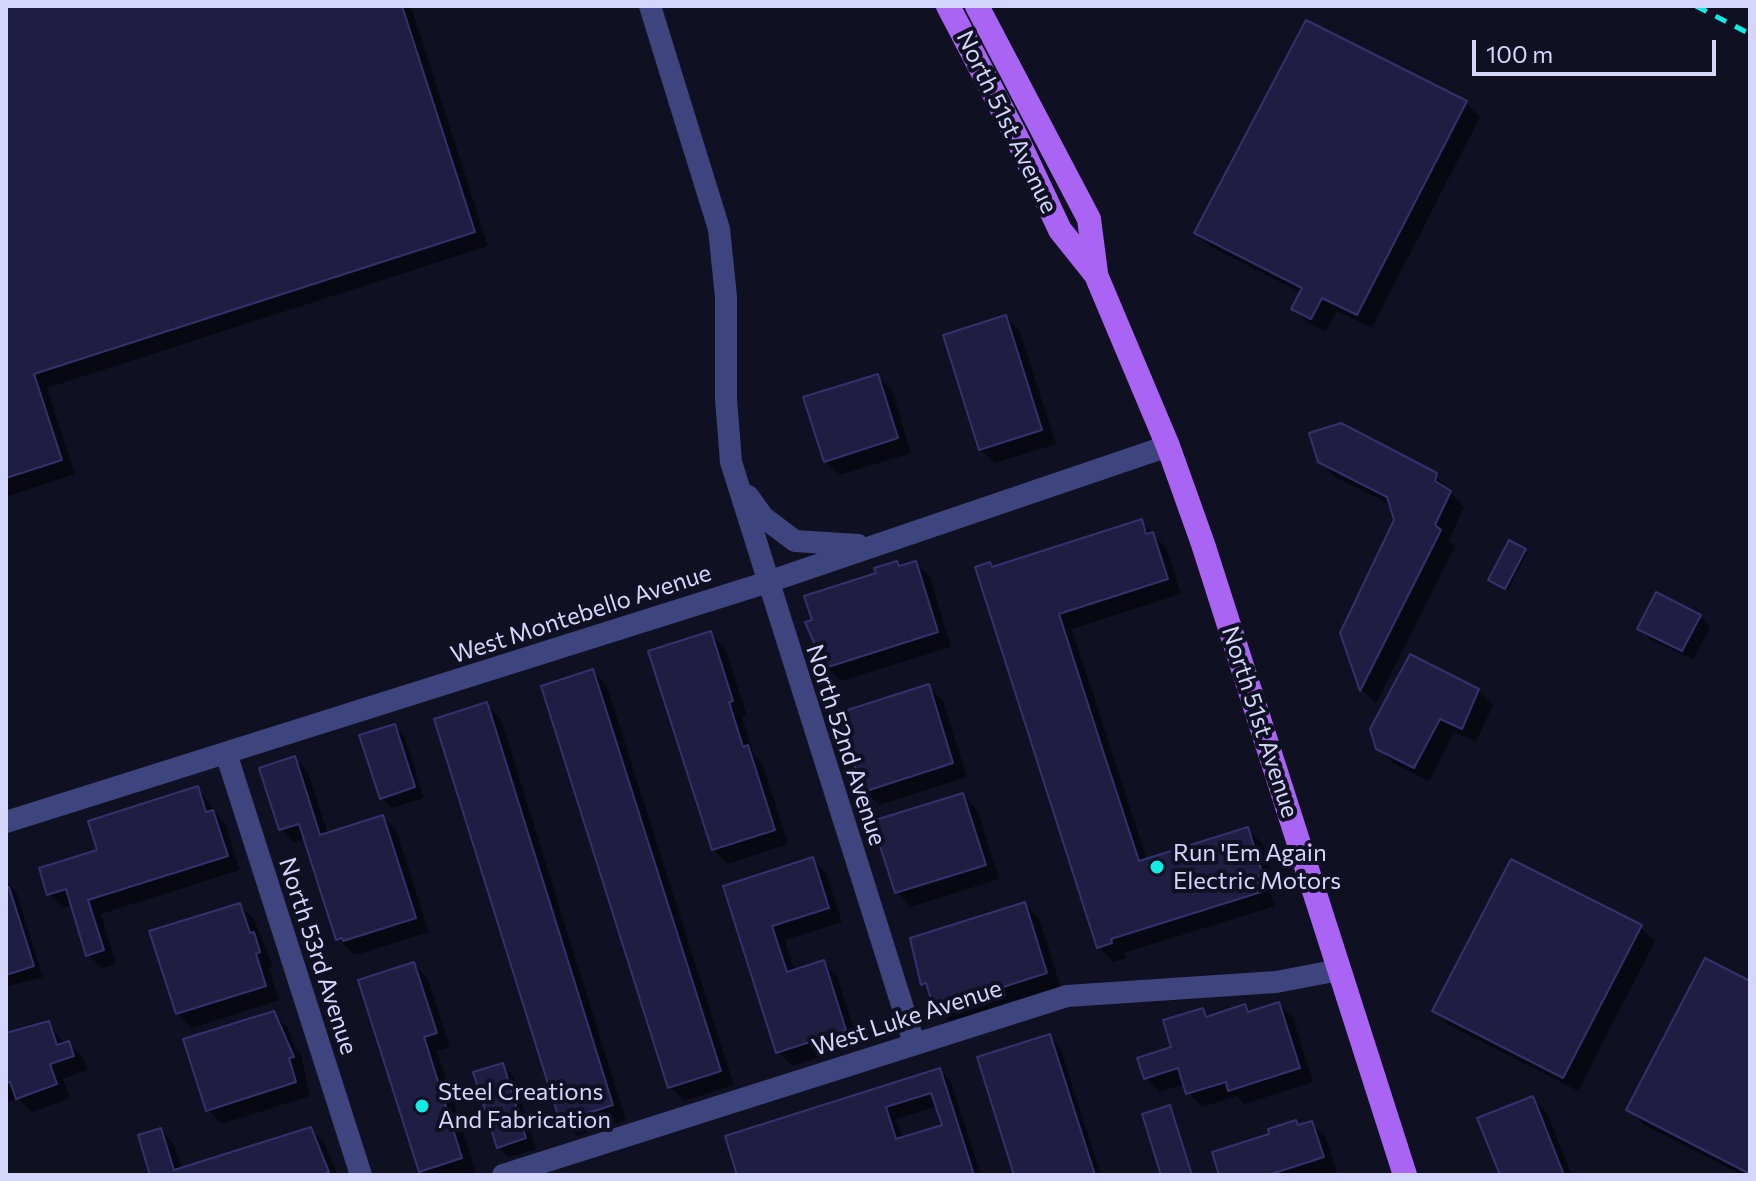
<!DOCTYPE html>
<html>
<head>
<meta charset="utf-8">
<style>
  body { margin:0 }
  #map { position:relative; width:1756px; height:1181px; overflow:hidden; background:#101023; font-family:Commissioner,sans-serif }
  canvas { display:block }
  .frame { position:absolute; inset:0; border:8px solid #d5d6fc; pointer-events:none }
  .scale { position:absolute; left:1472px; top:40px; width:244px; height:36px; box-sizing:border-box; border:4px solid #d5d6fc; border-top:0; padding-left:10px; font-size:24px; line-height:28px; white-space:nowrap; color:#d5d6fc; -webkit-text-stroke:6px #101023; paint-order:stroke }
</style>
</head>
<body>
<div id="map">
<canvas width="1756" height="1181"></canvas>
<div class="frame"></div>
<div class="scale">100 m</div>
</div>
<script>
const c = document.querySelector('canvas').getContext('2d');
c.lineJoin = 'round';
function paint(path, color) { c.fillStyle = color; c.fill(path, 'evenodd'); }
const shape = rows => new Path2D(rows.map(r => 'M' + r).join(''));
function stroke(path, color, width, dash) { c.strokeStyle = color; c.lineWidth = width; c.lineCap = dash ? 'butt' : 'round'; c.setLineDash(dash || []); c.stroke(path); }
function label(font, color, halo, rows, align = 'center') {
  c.font = font + ' Commissioner,sans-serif'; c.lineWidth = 8; c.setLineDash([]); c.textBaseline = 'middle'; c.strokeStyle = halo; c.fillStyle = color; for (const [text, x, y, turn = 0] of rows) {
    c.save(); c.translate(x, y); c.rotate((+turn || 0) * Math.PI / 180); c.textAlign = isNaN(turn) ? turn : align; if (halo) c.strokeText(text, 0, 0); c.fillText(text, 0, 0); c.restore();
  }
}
paint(shape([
  [6,6,411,6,488,246,47,388,75,474,6,497],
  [1466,103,1480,117,1372,328,1337,311,1326,332,1308,323,1294,308,1302,293,1211,247,1197,233],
  [1006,317,1020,332,1056,444,995,463,980,449],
  [877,376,892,390,911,453,840,475,825,461],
  [1320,461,1435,475,1464,507,1449,540,1455,546,1376,703,1362,690,1343,633,1396,521,1391,505,1335,477],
  [1141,521,1167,549,1181,594,1072,629,1147,860,1247,829,1262,843,1276,889,1270,891,1275,906,1124,953,1126,958,1113,962,1099,947,990,565,993,568],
  [1525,550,1527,553,1508,590,1493,583],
  [915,563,930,577,951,647,841,681,827,667,878,575],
  [1700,616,1710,627,1693,660,1650,639,1640,629],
  [710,633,725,648,747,715,742,717,754,755,762,762,788,844,728,864,713,849],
  [593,671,607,686,734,1085,684,1101,670,1087],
  [928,686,943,701,967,777,879,805,865,790],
  [1478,691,1493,705,1476,742,1454,732,1429,781,1393,763,1378,748],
  [486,704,501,719,626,1120,577,1136,562,1121],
  [394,726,405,737,424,798,392,808,381,798],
  [294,759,308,772,328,834,383,817,396,830,429,932,359,954,352,953,338,939,306,839,294,843,281,829],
  [198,788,226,826,240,870,101,914,116,964,102,968,88,955,73,905,63,908,49,894,99,852],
  [963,795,977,809,999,879,911,907,897,892],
  [812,860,826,873,842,922,785,940,795,972,824,963,837,976,859,1044,792,1066,778,1052,725,888],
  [6,881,16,891,43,977,6,987],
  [1024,904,1039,918,1061,988,950,1022,936,1008,931,992,923,984],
  [239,905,254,919,273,967,269,968,279,1000,192,1028,177,1013],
  [1640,927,1655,941,1578,1091,1449,1025,1435,1011],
  [414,964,428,979,450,1047,437,1051,476,1172,468,1175,425,1175,421,1171],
  [1750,983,1750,1175,1742,1175,1643,1124,1629,1110],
  [1279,1004,1293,1018,1313,1082,1244,1104,1237,1096,1202,1107,1188,1093,1185,1084,1160,1092,1146,1078,1202,1010,1210,1017,1245,1006,1252,1013],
  [273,1013,288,1028,294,1047,301,1054,310,1096,222,1124,208,1110],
  [48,1023,65,1044,68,1043,83,1057,87,1070,63,1079,70,1098,32,1112,18,1098,6,1103,6,1035],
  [1049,1036,1060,1047,1101,1175,1016,1175],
  [502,1065,513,1076,536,1149,509,1157,498,1147],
  [940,1070,951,1082,981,1175,739,1175],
  [938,1106,944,1126,903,1139,896,1119],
  [1532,1098,1547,1113,1572,1175,1502,1175],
  [1170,1107,1173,1110,1193,1175,1163,1175],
  [1296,1122,1300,1126,1311,1123,1326,1137,1337,1172,1327,1175,1222,1175,1272,1136],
  [311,1129,324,1142,338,1175,153,1175,161,1130,174,1144,182,1169]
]), '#0007');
const building = shape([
  [6,6,402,6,475,232,34,374,62,460,6,478,6,6],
  [1306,20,1467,101,1357,315,1322,298,1311,319,1291,309,1302,288,1194,233,1306,20],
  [1006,315,1042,430,979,450,943,335,1006,315],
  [878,374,898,438,824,462,803,397,878,374],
  [1341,423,1437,473,1435,481,1451,491,1435,525,1441,530,1360,691,1340,633,1394,520,1387,497,1318,462,1309,433,1341,423],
  [1142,519,1146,534,1153,532,1168,579,1059,614,1102,748,1139,861,1248,827,1263,875,1256,877,1261,892,1111,939,1112,943,1097,948,975,567,990,562,992,567,1142,519],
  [1509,540,1526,549,1505,589,1488,580,1509,540],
  [897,561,899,566,916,561,938,632,825,668,805,622,812,620,804,596,876,573,874,568,897,561],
  [1656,592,1701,615,1682,651,1637,629,1656,592],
  [711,631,733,701,729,702,743,747,748,745,775,830,712,850,648,651,711,631],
  [1410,654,1479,689,1462,729,1440,719,1414,768,1376,749,1370,729,1410,654],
  [593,669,721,1071,668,1088,541,686,593,669],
  [929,684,953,763,863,792,838,713,929,684],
  [487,702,613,1105,560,1122,434,719,487,702],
  [395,724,415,787,380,799,359,735,395,724],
  [295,756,320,835,383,815,416,918,343,941,342,938,336,940,299,824,279,830,259,768,295,756],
  [198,786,206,812,213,810,228,856,88,900,104,950,86,956,66,889,47,895,39,868,97,850,88,821,198,786],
  [963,793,986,865,895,893,872,821,963,793],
  [813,857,829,908,772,926,787,972,824,960,846,1030,776,1053,723,886,813,857],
  [1511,859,1642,925,1563,1078,1432,1011,1511,859],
  [9,887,34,966,6,975,6,888,9,887],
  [1025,902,1047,973,934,1009,926,983,921,985,910,938,1025,902],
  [240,903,250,933,254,932,260,952,256,954,266,986,176,1014,149,931,240,903],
  [1705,958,1750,981,1750,1174,1626,1110,1705,958],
  [414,962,437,1033,424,1037,462,1158,419,1172,358,980,414,962],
  [1279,1002,1300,1068,1228,1091,1226,1082,1186,1094,1178,1068,1144,1079,1137,1058,1171,1047,1163,1020,1203,1008,1206,1017,1245,1004,1248,1012,1279,1002],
  [274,1011,294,1057,289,1058,296,1082,206,1111,183,1039,274,1011],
  [49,1021,57,1045,69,1041,74,1056,50,1064,57,1084,16,1099,10,1082,6,1083,6,1033,49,1021],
  [1050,1034,1095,1175,1014,1175,977,1057,1050,1034],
  [503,1063,526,1138,497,1148,473,1072,503,1063],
  [940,1068,974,1175,737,1175,725,1136,940,1068],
  [931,1093,942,1125,896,1139,886,1107,931,1093],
  [1533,1096,1564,1175,1500,1175,1477,1118,1533,1096],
  [1170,1105,1192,1175,1161,1175,1142,1114,1170,1105],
  [1296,1120,1298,1125,1312,1121,1324,1157,1268,1175,1219,1175,1212,1152,1269,1134,1268,1129,1296,1120],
  [311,1127,329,1172,320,1175,150,1175,138,1135,161,1128,174,1170,311,1127]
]);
paint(building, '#1f1d42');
stroke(building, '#34316c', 2);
stroke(shape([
  [650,6,719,229,726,297,726,399,731,462,914,1043],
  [748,496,763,517,795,541,858,545],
  [226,753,361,1175],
  [6,822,768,582,1168,446],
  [503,1175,1067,996,1276,982,1339,970]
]), '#3e457e', 22);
stroke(shape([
  [948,6,1016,136,1060,230,1096,275,1168,446,1203,544,1405,1175],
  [977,6,1089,219,1096,273]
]), '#a964f3', 24);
stroke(shape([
  [1696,6,1750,34]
]), '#12ebe1', 5, [12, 10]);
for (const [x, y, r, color] of [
  [1157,867,8,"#12ebe1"],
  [422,1106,8,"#12ebe1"]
]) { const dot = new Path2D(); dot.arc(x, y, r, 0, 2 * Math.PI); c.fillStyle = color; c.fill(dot); stroke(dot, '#101023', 3); }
label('24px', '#d5d6fc', '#101023', [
  ["North 51st Avenue",1007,122,64],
  ["West Montebello Avenue",581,614,-18],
  ["North 51st Avenue",1260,722,72],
  ["North 52nd Avenue",846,745,72],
  ["North 53rd Avenue",318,956,72],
  ["West Luke Avenue",907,1018,-18]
]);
label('24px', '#d5d6fc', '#101023', [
  ["Run 'Em Again",1173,853],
  ["Electric Motors",1173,881],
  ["Steel Creations",438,1092],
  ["And Fabrication",438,1120]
], 'left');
</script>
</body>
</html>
